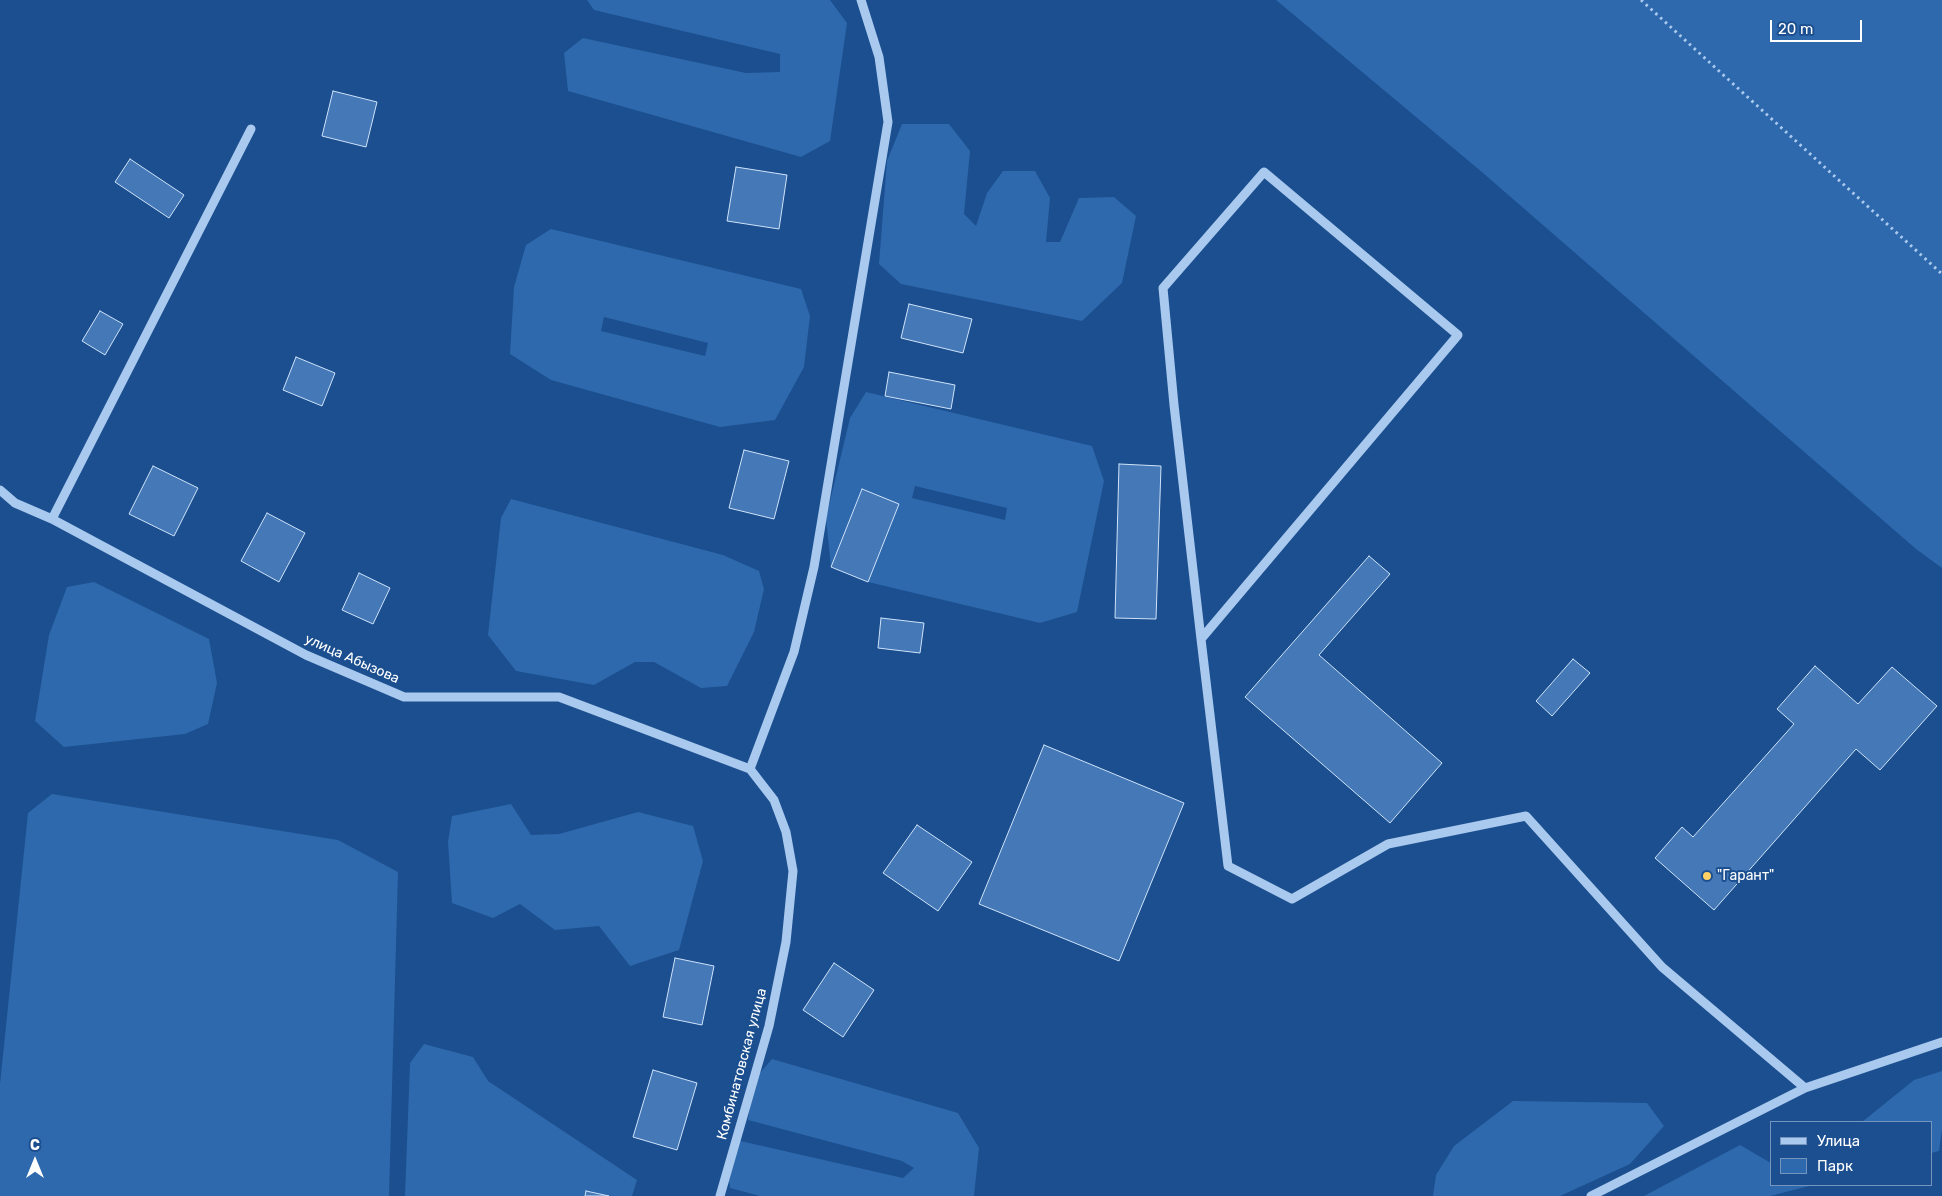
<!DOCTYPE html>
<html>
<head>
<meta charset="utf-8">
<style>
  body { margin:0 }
  #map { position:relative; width:1942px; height:1196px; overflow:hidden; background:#1b4f8f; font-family:Rubik,sans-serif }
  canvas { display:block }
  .legend { position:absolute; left:1770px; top:1121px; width:162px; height:65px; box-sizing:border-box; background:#1b4f8f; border:1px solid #7695bc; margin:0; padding:6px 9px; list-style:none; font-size:15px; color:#fff }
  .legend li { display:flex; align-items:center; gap:10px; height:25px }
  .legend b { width:25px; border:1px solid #7695bc }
  .north { position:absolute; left:10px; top:1136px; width:50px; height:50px; -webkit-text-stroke:4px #1b4f8f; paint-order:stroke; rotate:0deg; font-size:14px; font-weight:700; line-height:20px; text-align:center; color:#fff }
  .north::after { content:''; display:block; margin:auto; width:18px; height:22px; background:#fff; clip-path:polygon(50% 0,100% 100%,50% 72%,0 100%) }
  .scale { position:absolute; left:1770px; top:20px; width:92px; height:22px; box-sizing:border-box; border:2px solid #fff; border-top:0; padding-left:6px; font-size:15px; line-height:18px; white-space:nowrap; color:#fff; -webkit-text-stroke:4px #1b4f8f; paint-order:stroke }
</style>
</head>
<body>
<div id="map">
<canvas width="1942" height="1196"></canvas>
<ul class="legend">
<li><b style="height:6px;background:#a9c9ee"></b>Улица</li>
<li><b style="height:14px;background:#2e69ad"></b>Парк</li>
</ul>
<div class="north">С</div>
<div class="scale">20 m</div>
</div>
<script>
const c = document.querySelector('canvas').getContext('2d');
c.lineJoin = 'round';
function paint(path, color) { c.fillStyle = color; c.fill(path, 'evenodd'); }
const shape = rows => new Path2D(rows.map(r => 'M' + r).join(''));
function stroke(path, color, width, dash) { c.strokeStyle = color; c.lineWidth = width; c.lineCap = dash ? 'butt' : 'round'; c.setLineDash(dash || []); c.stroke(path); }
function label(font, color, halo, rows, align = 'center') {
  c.font = font + ' Rubik,sans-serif'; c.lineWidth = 4; c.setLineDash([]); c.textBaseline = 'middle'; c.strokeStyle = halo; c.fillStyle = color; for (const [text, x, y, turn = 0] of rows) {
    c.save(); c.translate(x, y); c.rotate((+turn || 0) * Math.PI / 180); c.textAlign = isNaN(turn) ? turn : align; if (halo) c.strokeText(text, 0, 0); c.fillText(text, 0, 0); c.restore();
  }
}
paint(shape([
  [587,0,830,0,847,23,830,141,801,157,568,91,564,53,583,38,746,73,780,72,780,54,594,10],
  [1276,0,1942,0,1942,568,1916,549,1483,173],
  [902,124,949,124,970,151,964,214,976,226,987,193,1003,171,1035,171,1050,198,1046,242,1060,242,1079,198,1114,197,1136,216,1122,283,1082,321,901,284,879,264,887,161],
  [551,229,801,289,810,316,804,367,775,420,720,427,551,380,510,354,514,287,526,245],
  [604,317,708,343,705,356,601,331],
  [866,392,1092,446,1104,481,1077,612,1040,623,868,582,831,567,826,518,850,418],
  [915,486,1007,508,1005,520,912,498],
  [511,499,723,555,759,571,764,589,754,632,727,686,701,688,654,662,635,662,594,685,516,671,488,635,501,518],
  [94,582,209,639,217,683,208,724,185,734,64,747,35,721,49,635,67,587],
  [52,794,338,840,398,872,389,1196,0,1196,0,1084,28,813],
  [511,804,531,835,559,834,638,812,693,826,703,861,679,950,630,966,599,926,555,930,520,904,493,918,452,903,448,842,452,816],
  [424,1044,473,1057,488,1081,637,1180,632,1196,405,1196,410,1063],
  [772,1059,958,1113,979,1148,974,1196,760,1196,730,1188,726,1160,736,1140,903,1178,914,1168,902,1161,748,1120,753,1081],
  [1942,1071,1942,1129,1939,1151,1931,1153,1931,1122,1862,1122,1914,1080],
  [1513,1101,1647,1103,1664,1126,1630,1164,1560,1196,1433,1196,1436,1175,1454,1146],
  [1740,1145,1771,1163,1771,1185,1813,1185,1770,1196,1644,1196]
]), '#2e69ad');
const building = shape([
  [333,91,377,102,366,147,322,136,333,91],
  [130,159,184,195,169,218,115,182,130,159],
  [736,167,787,175,779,229,727,221,736,167],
  [909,304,972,319,963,353,901,338,909,304],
  [100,311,123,324,105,355,82,341,100,311],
  [296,357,335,373,322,406,283,390,296,357],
  [889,372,955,385,951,409,885,396,889,372],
  [744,450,789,461,774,519,729,508,744,450],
  [1119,464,1161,466,1156,619,1115,618,1119,464],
  [153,466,198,488,174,536,129,514,153,466],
  [862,489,899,504,868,582,831,567,862,489],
  [267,513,305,533,279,582,241,561,267,513],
  [1369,556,1390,574,1319,655,1442,763,1390,823,1245,697,1369,556],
  [359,573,390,588,373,624,342,610,359,573],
  [881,618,924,623,920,653,878,648,881,618],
  [1573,659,1590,673,1552,716,1536,701,1573,659],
  [1815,666,1858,704,1892,667,1937,706,1880,770,1856,749,1714,910,1655,858,1682,827,1693,837,1794,724,1777,709,1815,666],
  [1044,745,1184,803,1119,961,979,904,1044,745],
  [917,825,972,862,938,911,883,873,917,825],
  [675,958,714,966,702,1025,663,1017,675,958],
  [834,963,874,990,843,1037,803,1010,834,963],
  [653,1070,697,1083,677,1150,633,1137,653,1070],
  [586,1191,609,1196,585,1196,586,1191]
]);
paint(building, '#4478b7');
stroke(building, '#cfe3fa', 1);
stroke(shape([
  [1641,0,1942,274]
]), '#a9c9ee', 3, [2.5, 4]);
stroke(shape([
  [0,490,15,503,52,519,306,655,404,697,559,697,750,769],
  [52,519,251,129],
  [1201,639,1458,335,1264,172,1163,288,1174,405,1201,639,1228,866,1292,899,1388,844,1526,816,1662,967,1805,1088],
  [750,769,794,652,814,567,888,122,879,57,861,0],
  [720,1196,769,1026,786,942,793,871,786,832,774,800,750,769],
  [1591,1196,1805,1088,1942,1042]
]), '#a9c9ee', 9);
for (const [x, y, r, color] of [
  [1707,876,5,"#ffd166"]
]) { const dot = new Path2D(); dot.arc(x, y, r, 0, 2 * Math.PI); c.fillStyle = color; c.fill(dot); stroke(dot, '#1b4f8f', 2); }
label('14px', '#fff', '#1b4f8f', [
  ["улица Абызова",352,659,24],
  ["Комбинатовская улица",742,1064,-75]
]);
label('14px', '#fff', '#1b4f8f', [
  ["\"Гарант\"",1717,876]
], 'left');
</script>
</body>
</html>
